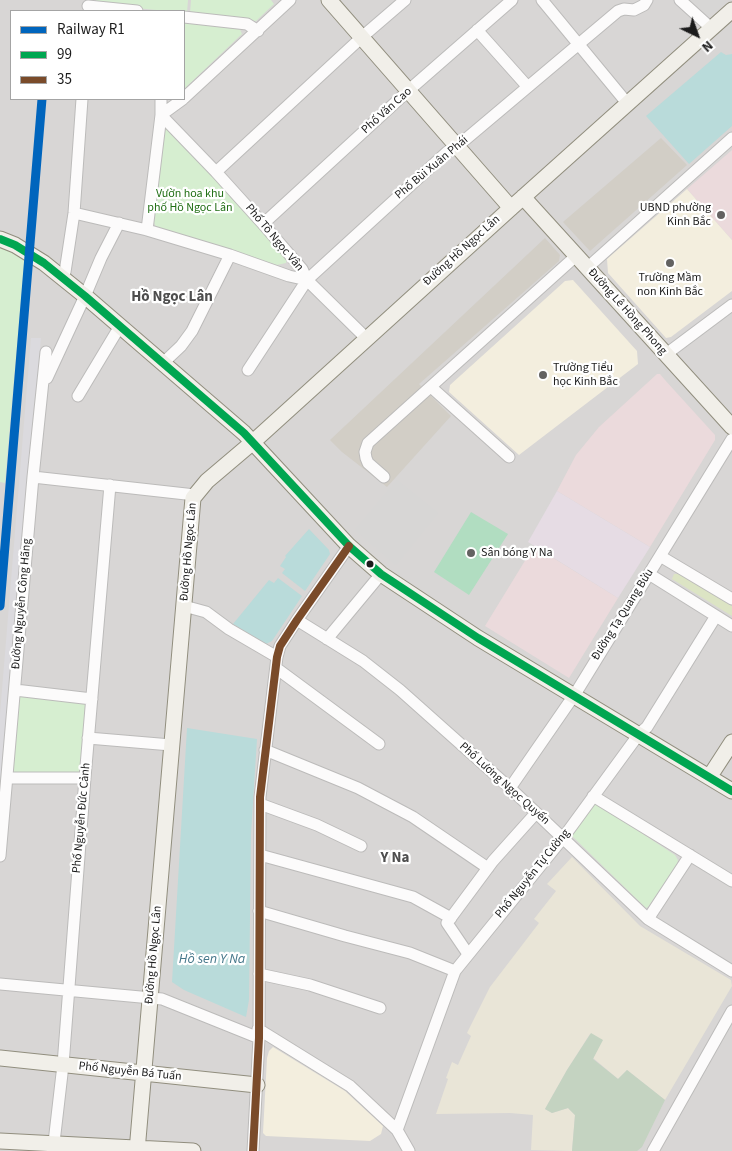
<!DOCTYPE html>
<html>
<head>
<meta charset="utf-8">
<style>
  body { margin:0 }
  #map { position:relative; width:732px; height:1151px; overflow:hidden; background:#e9e6e4; font-family:"Source Sans 3",sans-serif }
  canvas { display:block }
  .legend { position:absolute; left:10px; top:10px; width:175px; height:90px; box-sizing:border-box; background:#fff; border:1px solid #a4a4a4; margin:0; padding:6px 9px; list-style:none; font-size:15px; color:#1b1b1b }
  .legend li { display:flex; align-items:center; gap:10px; height:25px }
  .legend b { width:25px; border:1px solid #a4a4a4 }
  .north { position:absolute; left:672px; top:10px; width:50px; height:50px; -webkit-text-stroke:4px #fff; paint-order:stroke; rotate:138deg; font-size:14px; font-weight:700; line-height:20px; text-align:center; color:#1b1b1b }
  .north::after { content:''; display:block; margin:auto; width:18px; height:22px; background:#1b1b1b; clip-path:polygon(50% 0,100% 100%,50% 72%,0 100%) }
</style>
</head>
<body>
<div id="map">
<canvas width="732" height="1151"></canvas>
<ul class="legend">
<li><b style="height:6px;background:#0065bd"></b>Railway R1</li>
<li><b style="height:6px;background:#00a651"></b>99</li>
<li><b style="height:6px;background:#7a4b2a"></b>35</li>
</ul>
<div class="north">N</div>
</div>
<script>
const c = document.querySelector('canvas').getContext('2d');
c.lineJoin = 'round';
function paint(path, color) { c.fillStyle = color; c.fill(path, 'evenodd'); }
const shape = rows => new Path2D(rows.map(r => 'M' + r).join(''));
function stroke(path, color, width, dash) { c.strokeStyle = color; c.lineWidth = width; c.lineCap = dash ? 'butt' : 'round'; c.setLineDash(dash || []); c.stroke(path); }
function label(font, color, halo, rows, align = 'center') {
  c.font = font + ' "Source Sans 3",sans-serif'; c.lineWidth = 4.5; c.setLineDash([]); c.textBaseline = 'middle'; c.strokeStyle = halo; c.fillStyle = color; for (const [text, x, y, turn = 0] of rows) {
    c.save(); c.translate(x, y); c.rotate((+turn || 0) * Math.PI / 180); c.textAlign = isNaN(turn) ? turn : align; if (halo) c.strokeText(text, 0, 0); c.fillText(text, 0, 0); c.restore();
  }
}
paint(shape([
  [0,0,732,0,732,1151,0,1151],
  [11,11,184,11,184,99,11,99]
]), '#d8d6d5');
paint(shape([
  [732,150,732,240,687,189],
  [657,374,660,374,665,380,715,435,715,440,650,547,557,491,576,455,599,427],
  [534,546,618,598,569,678,485,626]
]), '#ebdadc');
paint(shape([
  [557,491,650,547,618,598,528,542]
]), '#e6dce4');
paint(shape([
  [687,189,732,240,732,291,671,337,666,338,608,273,607,259],
  [573,280,637,351,638,364,519,455,449,392,450,385,565,281],
  [273,1047,345,1091,383,1126,381,1134,370,1141,266,1136,263,1133,267,1058,269,1051]
]), '#f3eede');
paint(shape([
  [683,0,724,0,725,3,703,19],
  [397,480,438,513,396,565,355,530]
]), '#d7d6d5');
paint(shape([
  [661,138,687,165,590,251,563,222],
  [545,238,560,255,559,261,419,384,451,416,387,487,342,452,330,440]
]), '#d2cec6');
paint(shape([
  [572,857,640,926,731,980,732,986,665,1100,627,1070,618,1079,593,1058,602,1040,590,1034,567,1070,545,1109,552,1113,568,1108,575,1115,572,1151,531,1150,533,1115,510,1113,436,1114,448,1079,446,1078,452,1062,458,1065,471,1036,467,1033,490,987,539,923,534,919,556,891,547,884]
]), '#e9e5d7');
paint(shape([
  [674,574,679,574,732,606,732,616,672,579]
]), '#dce4c4');
paint(shape([
  [591,1033,603,1040,593,1059,618,1079,627,1070,665,1100,642,1147,637,1151,572,1151,575,1115,568,1108,552,1113,545,1109,567,1070]
]), '#c4d3c1');
paint(shape([
  [96,0,188,0,187,13,184,13,184,11,166,11,96,4],
  [191,0,271,0,274,4,256,21,190,14],
  [184,19,239,27,242,34,184,89],
  [163,128,171,130,287,258,286,263,277,265,156,227,152,219],
  [0,242,25,254,5,483,0,482],
  [19,694,88,702,83,777,12,776],
  [592,803,597,804,675,855,678,860,677,865,648,907,646,908,571,835]
]), '#d6eed0');
paint(shape([
  [471,512,508,534,469,595,434,572]
]), '#b1ddc1');
paint(shape([
  [31,338,41,338,0,809,0,714]
]), '#dbdade');
paint(shape([
  [721,52,726,55,732,54,732,126,689,164,646,116],
  [309,529,329,550,330,554,305,591,282,573,285,569,280,566,286,557,285,556],
  [278,578,302,596,272,641,266,644,233,624,269,580,274,583],
  [187,728,257,739,251,834,249,1000,246,1017,184,990,172,982]
]), '#b9dbda');
const street = shape([
  [542,0,627,103],
  [680,0,711,28],
  [88,6,137,11],
  [184,17,247,24,258,31],
  [477,30,527,86],
  [184,98,290,0],
  [183,99,161,115,216,172,263,224,302,269,307,280,366,338],
  [216,172,362,37,405,0],
  [74,213,147,230,230,255,289,276,307,280],
  [263,224,409,90,512,0],
  [147,230,161,115,161,99],
  [587,268,732,138],
  [65,272,74,213,82,99],
  [665,355,732,305],
  [163,363,181,346,192,331,230,255],
  [248,370,307,280,447,152,466,139,618,11,624,9,634,10,644,5,647,0],
  [47,378,85,296,101,258,119,223],
  [431,387,509,457],
  [78,396,120,326],
  [33,477,195,495],
  [384,477,368,463,366,458,365,452,368,443,576,256],
  [660,556,732,599],
  [649,574,732,626],
  [184,606,206,612,229,629,277,657],
  [297,620,363,661,400,690,510,788,648,919,732,971],
  [327,639,381,574],
  [276,668,379,744],
  [15,690,92,699],
  [88,738,171,745],
  [265,750,358,788,413,817,488,868],
  [7,778,85,778],
  [510,788,577,691,732,439],
  [593,796,732,881],
  [260,804,317,825,361,846],
  [260,855,413,897,451,918],
  [0,856,33,477,46,352],
  [259,911,345,936,410,953,455,971],
  [648,919,690,855],
  [468,954,447,923,493,861,536,813],
  [259,974,310,985,380,1008],
  [0,984,162,999,259,1038],
  [258,1029,350,1086,397,1130],
  [53,1151,63,1065,85,778,110,485],
  [253,1151,259,1038,260,797,277,657,280,646,297,620,349,546],
  [409,1151,397,1130,455,971,563,838,639,734,647,727,716,616],
  [653,1151,732,1011]
]);
const secondary = shape([
  [329,0,511,208],
  [523,197,732,427],
  [0,239,15,245,44,263,85,296,244,433,349,546,381,574,478,638,732,791],
  [710,776,732,742],
  [0,1058,257,1085],
  [0,1141,193,1151],
  [137,1151,193,498,207,481,253,442,511,208,732,10]
]);
stroke(street, '#bcbbba', 13);
stroke(secondary, '#918e7e', 17);
stroke(street, '#fcfbfb', 11);
stroke(secondary, '#f1efe9', 15);
stroke(shape([
  [0,239,15,245,44,263,85,296,244,433,349,546,381,574,478,638,732,791]
]), '#00a651', 8);
stroke(shape([
  [253,1151,259,1038,260,797,277,657,280,646,297,620,349,546]
]), '#7a4b2a', 8);
stroke(shape([
  [0,606,42,99]
]), '#0065bd', 9);
for (const [x, y, r, color] of [
  [721,215,5,"#636261"],
  [670,263,5,"#636261"],
  [543,375,5,"#636261"],
  [471,553,5,"#636261"],
  [370,564,4.5,"#1b1b1b"]
]) { const dot = new Path2D(); dot.arc(x, y, r, 0, 2 * Math.PI); c.fillStyle = color; c.fill(dot); stroke(dot, '#fff', 2); }
label('12px', '#1b1b1b', '#fff', [
  ["Phố Văn Cao",387,111,-42],
  ["Phố Bùi Xuân Phái",432,168,-40],
  ["Phố Tô Ngọc Vân",274,238,50],
  ["Đường Hồ Ngọc Lân",462,251,-42],
  ["Đường Lê Hồng Phong",627,312,48],
  ["Đường Hồ Ngọc Lân",189,552,-85],
  ["Đường Nguyễn Công Hãng",22,604,-85],
  ["Đường Tạ Quang Bửu",623,615,-58],
  ["Phố Lương Ngọc Quyến",504,784,42],
  ["Phố Nguyễn Đức Cảnh",82,818,-85],
  ["Phố Nguyễn Tự Cường",533,874,-51],
  ["Đường Hồ Ngọc Lân",154,955,-85],
  ["Phố Nguyễn Bá Tuấn",130,1072,6]
]);
label('12px', '#206e14', '#fff', [
  ["Vườn hoa khu",190,194],
  ["phố Hồ Ngọc Lân",190,208]
]);
label('12px', '#1b1b1b', '#fff', [
  ["UBND phường",711,208,"right"],
  ["Kinh Bắc",711,222,"right"],
  ["Trường Mầm",670,278,"center"],
  ["non Kinh Bắc",670,292,"center"],
  ["Trường Tiểu",553,368],
  ["học Kinh Bắc",553,382],
  ["Sân bóng Y Na",481,553]
], 'left');
label('italic 14px', '#47788b', '#fff', [
  ["Hồ sen Y Na",212,960]
]);
label('bold 15px', '#4e4e4e', '#fff', [
  ["Hồ Ngọc Lân",172,298],
  ["Y Na",395,859]
]);
</script>
</body>
</html>
